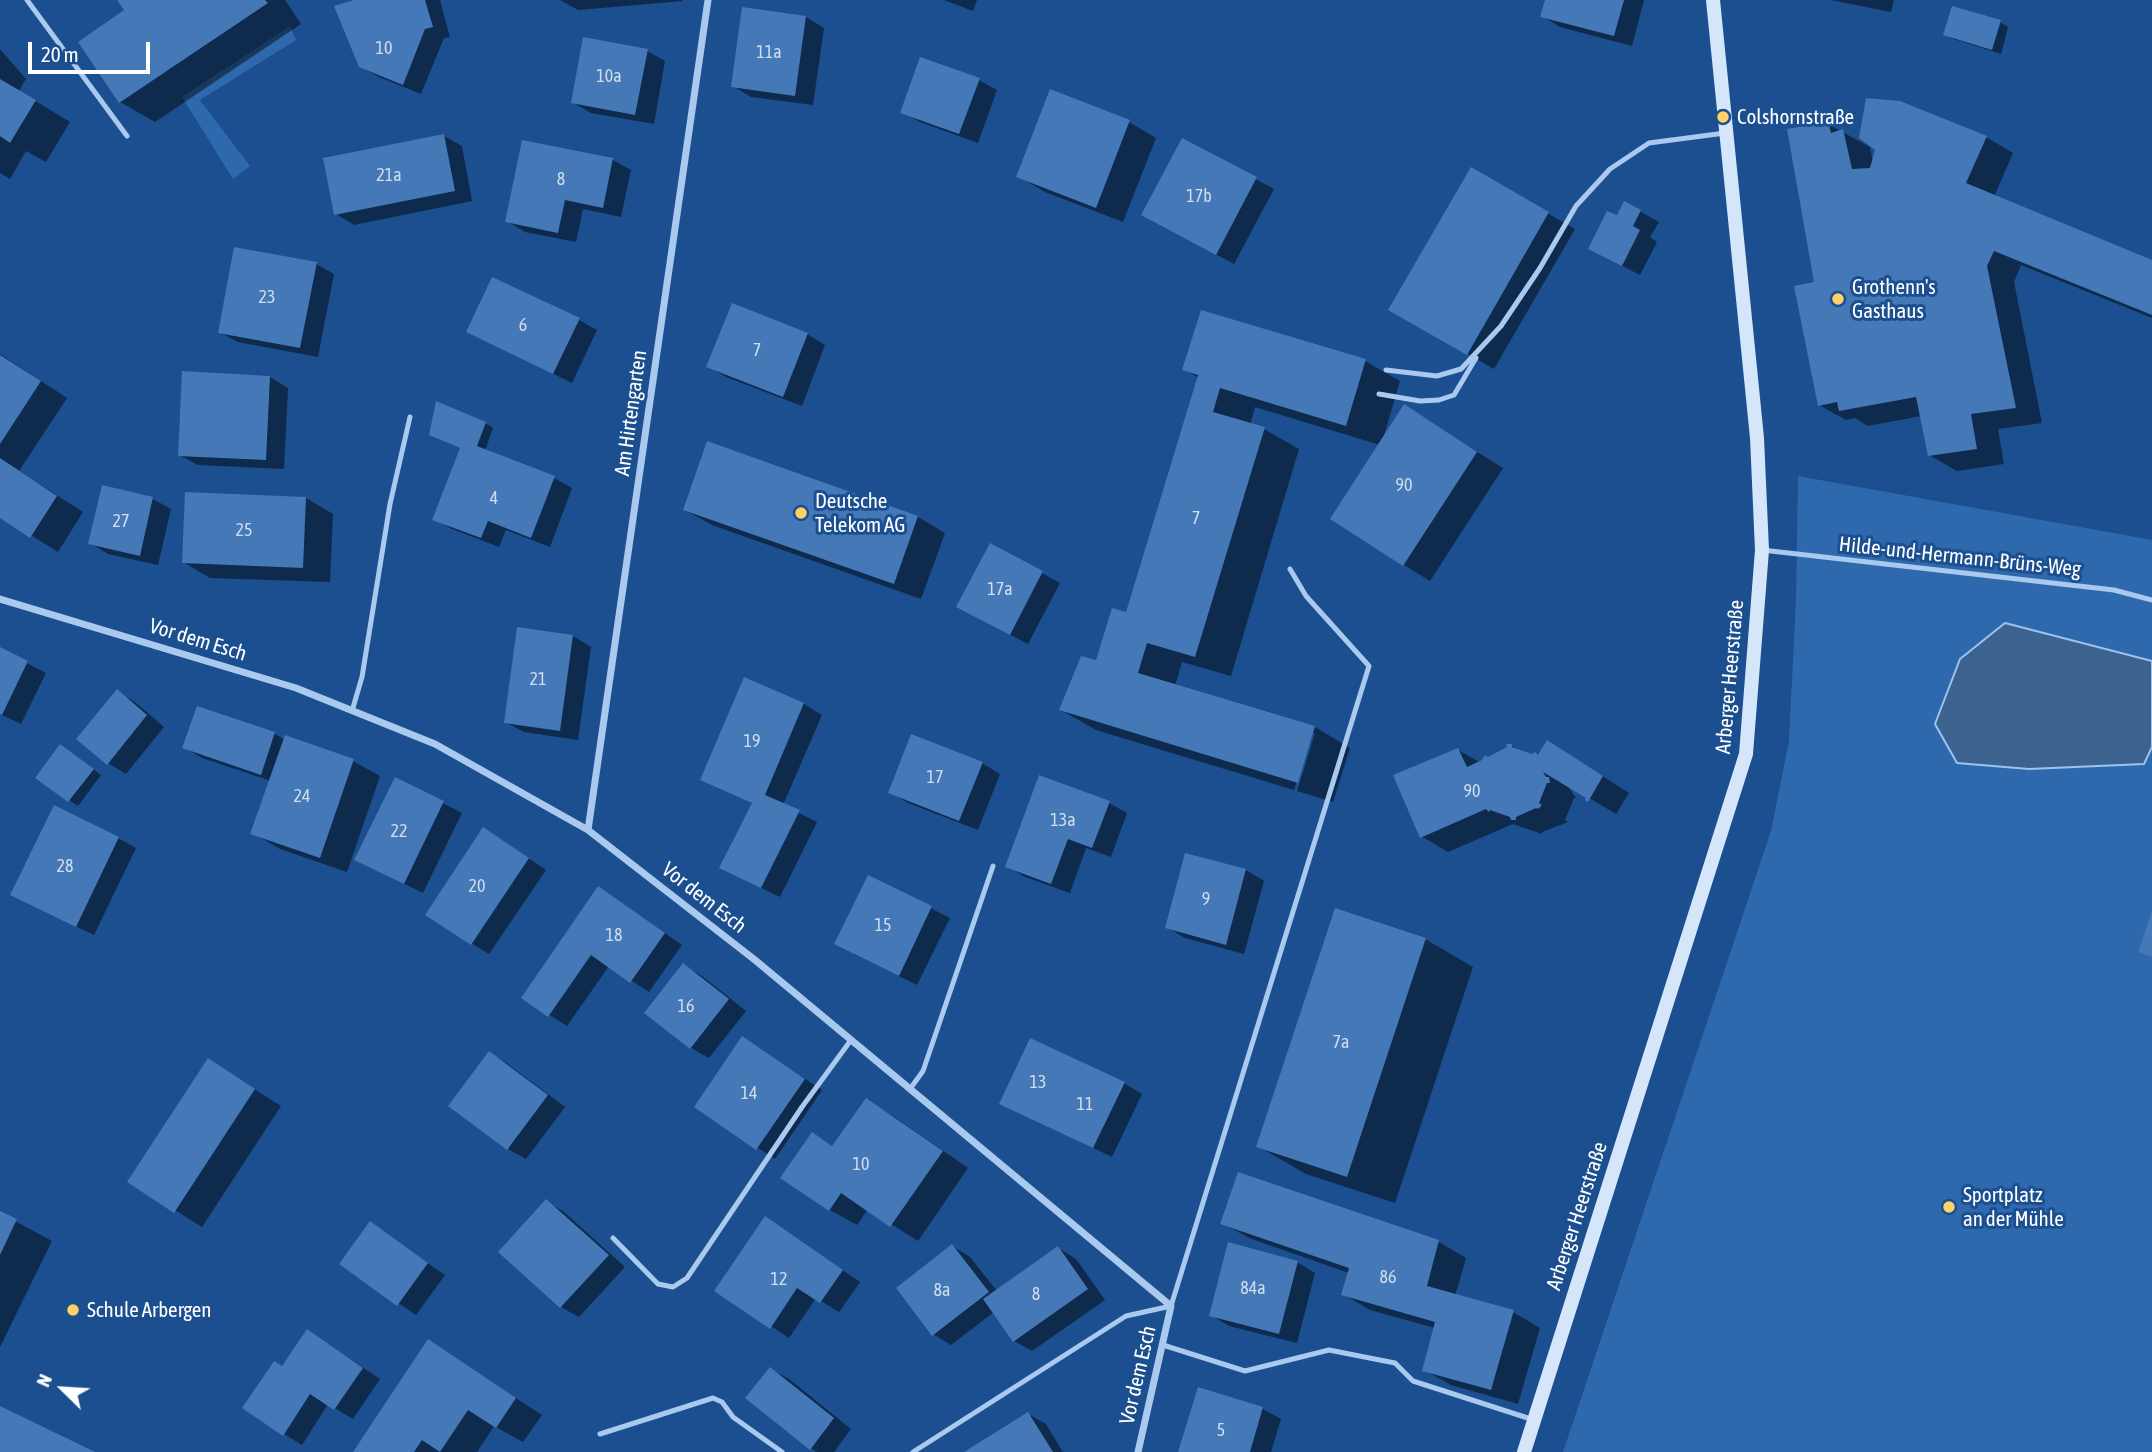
<!DOCTYPE html>
<html>
<head>
<meta charset="utf-8">
<style>
  body { margin:0 }
  #map { position:relative; width:2152px; height:1452px; overflow:hidden; background:#1b4f8f; font-family:"Asap Condensed",sans-serif }
  canvas { display:block }
  .north { position:absolute; left:28px; top:1354px; width:70px; height:70px; -webkit-text-stroke:5px #1b4f8f; paint-order:stroke; rotate:294deg; font-size:19px; font-weight:700; line-height:28px; text-align:center; color:#fff }
  .north::after { content:''; display:block; margin:auto; width:24px; height:32px; background:#fff; clip-path:polygon(50% 0,100% 100%,50% 72%,0 100%) }
  .scale { position:absolute; left:28px; top:42px; width:122px; height:32px; box-sizing:border-box; border:4px solid #fff; border-top:0; padding-left:9px; font-size:21px; line-height:24px; white-space:nowrap; color:#fff; -webkit-text-stroke:5px #1b4f8f; paint-order:stroke }
</style>
</head>
<body>
<div id="map">
<canvas width="2152" height="1452"></canvas>
<div class="north">N</div>
<div class="scale">20 m</div>
</div>
<script>
const c = document.querySelector('canvas').getContext('2d');
c.lineJoin = 'round';
function paint(path, color) { c.fillStyle = color; c.fill(path, 'evenodd'); }
const shape = rows => new Path2D(rows.map(r => 'M' + r).join(''));
function stroke(path, color, width, dash) { c.strokeStyle = color; c.lineWidth = width; c.lineCap = dash ? 'butt' : 'round'; c.setLineDash(dash || []); c.stroke(path); }
function label(font, color, halo, rows, align = 'center') {
  c.font = font + ' "Asap Condensed",sans-serif'; c.lineWidth = 6; c.setLineDash([]); c.textBaseline = 'middle'; c.strokeStyle = halo; c.fillStyle = color; for (const [text, x, y, turn = 0] of rows) {
    c.save(); c.translate(x, y); c.rotate((+turn || 0) * Math.PI / 180); c.textAlign = isNaN(turn) ? turn : align; if (halo) c.strokeText(text, 0, 0); c.fillText(text, 0, 0); c.restore();
  }
}
paint(shape([
  [290,26,296,40,200,100,250,166,233,179,182,97],
  [1798,476,2152,540,2152,662,1935,724,1957,763,2029,769,2144,764,2152,747,2152,1452,1563,1452,1771,831,1789,741,1796,599]
]), '#2e69ad');
const water = shape([
  [2005,623,2152,661,2152,747,2144,764,2029,769,1957,763,1935,724,1960,659,2005,623]
]);
paint(water, '#3c6290');
stroke(water, '#9cc4f0', 2);
paint(shape([
  [119,0,285,0,301,24,155,122,120,102,127,11],
  [360,0,440,0,450,37,444,38,421,94,379,77,360,66],
  [560,0,682,0,683,1,578,10],
  [944,0,977,0,973,11],
  [1547,0,1644,0,1632,46,1560,27,1542,16],
  [1831,0,1894,0,1891,12],
  [806,17,824,28,813,105,751,97,733,86],
  [2000,22,2008,27,2001,54,1954,39,1945,34],
  [0,49,26,79,19,91,70,122,46,162,26,151,10,179,0,173],
  [647,51,665,61,654,124,591,113,572,102],
  [979,80,997,90,978,143,920,122,902,112],
  [1129,122,1156,138,1123,222,1045,192,1018,176],
  [1828,124,1870,147,1873,162,1986,137,2013,153,1994,197,2152,262,2152,318,2021,265,2014,282,2042,423,1998,429,2004,464,1957,471,1929,455,1921,416,1868,426,1855,418,1846,420,1819,405,1816,283],
  [444,136,462,146,472,201,354,225,336,214],
  [1183,140,1274,189,1234,264,1161,225],
  [523,142,613,160,631,170,621,217,583,209,576,242,525,232,507,221],
  [1471,169,1575,229,1494,369,1390,309],
  [1625,203,1659,222,1650,237,1657,242,1640,275,1609,259,1617,218],
  [316,264,334,274,318,357,238,342,219,332],
  [579,320,597,330,572,383,468,332],
  [807,334,825,345,802,406,726,377,708,366],
  [0,354,67,398,19,471,83,512,58,552,0,516],
  [1365,361,1400,381,1383,439,1405,407,1503,468,1430,581,1404,565,1380,445,1255,407,1250,425,1264,429,1299,449,1231,676,1182,662,1175,686,1315,727,1350,748,1333,802,1297,791,1315,733,1311,733,1294,790,1096,730,1061,710,1097,663,1127,614,1199,378,1184,369],
  [270,377,288,388,284,469,198,465,179,455],
  [485,423,493,428,485,451,554,478,572,488,550,547,506,530,499,547,452,529,434,519,462,449,431,435],
  [708,443,918,517,945,533,921,599,712,525,685,510],
  [306,498,333,514,330,582,210,578,183,562],
  [153,499,171,509,158,565,108,554,90,543],
  [991,545,1060,583,1028,644,976,617],
  [519,629,573,636,591,647,578,740,524,732,505,722],
  [0,649,46,673,21,724,0,714],
  [745,679,804,704,822,715,783,805,817,822,780,897,739,877,754,804,702,779],
  [117,692,135,702,164,727,126,774,108,763],
  [198,708,275,734,285,740,353,761,380,776,347,872,280,849,253,833,271,781,202,758,184,747],
  [1512,746,1526,754,1574,758,1629,793,1616,814,1566,784,1576,798,1574,798,1565,820,1568,822,1542,832,1542,834,1513,824,1448,852,1421,836,1458,750,1481,763],
  [69,751,101,775,78,806,37,778],
  [982,763,1000,774,978,830,908,803,890,792],
  [396,779,462,813,423,893,374,869],
  [1109,803,1127,813,1111,857,1086,848,1070,893,1025,877,1007,866],
  [118,838,136,848,94,935,31,905],
  [502,840,546,870,489,954,471,943],
  [1186,855,1246,870,1264,881,1244,954,1185,938,1167,927],
  [869,877,950,918,917,985,854,954],
  [616,899,682,945,649,992,609,966,567,1026,523,998],
  [1425,939,1473,967,1395,1203,1306,1174,1258,1146],
  [684,965,702,976,746,1011,709,1058,691,1048],
  [760,1049,822,1090,775,1159,696,1107],
  [490,1053,508,1064,565,1107,526,1159,508,1149,451,1106],
  [208,1060,281,1106,202,1227,130,1182],
  [1124,1083,1142,1094,1112,1157,1001,1103],
  [866,1101,893,1116,968,1168,918,1241,868,1209,857,1225,830,1210,812,1134,834,1147],
  [1239,1174,1439,1242,1466,1258,1455,1296,1513,1312,1540,1328,1518,1404,1451,1385,1424,1370,1435,1328,1370,1310,1343,1294,1349,1273,1249,1238,1222,1223],
  [546,1201,564,1212,625,1267,579,1317,561,1307,501,1252],
  [0,1213,52,1241,0,1347],
  [370,1224,445,1275,416,1315,341,1264],
  [783,1229,860,1282,839,1312,816,1298,789,1338,717,1290],
  [952,1246,970,1257,997,1291,1058,1248,1076,1259,1105,1300,1032,1351,1014,1341,994,1312,951,1345,933,1334],
  [1297,1262,1315,1273,1297,1343,1229,1326,1211,1315],
  [428,1341,542,1415,523,1442,494,1426,477,1452,355,1452],
  [325,1342,380,1379,353,1419,328,1404,302,1445,284,1434,283,1368],
  [771,1369,789,1379,851,1429,834,1452,817,1452,811,1448],
  [1199,1390,1263,1409,1281,1419,1271,1452,1180,1452],
  [1028,1414,1046,1424,1063,1452,967,1452]
]), '#0007');
paint(shape([
  [117,0,265,0,268,3,119,103,78,42,124,10],
  [354,0,425,0,433,27,425,29,403,85,359,67,334,6],
  [1545,0,1624,0,1614,36,1540,17],
  [1952,6,2001,20,1992,50,1943,35],
  [742,7,806,16,795,96,731,87],
  [583,37,648,49,635,115,571,103],
  [920,57,980,78,959,134,900,113],
  [0,79,36,100,10,143,0,136],
  [1050,89,1130,120,1096,208,1016,177],
  [1866,98,1900,101,1987,136,1966,183,2152,260,2152,315,1994,251,1987,266,2016,408,1971,414,1977,449,1928,456,1916,397,1839,411,1837,402,1818,406,1794,286,1814,282,1787,129,1828,122,1831,133,1843,129,1852,169,1870,168,1875,150,1859,138],
  [444,134,455,191,334,215,323,158],
  [1182,138,1257,177,1216,255,1141,215],
  [522,140,613,158,603,208,565,200,558,233,505,222],
  [1471,167,1549,212,1467,355,1388,310],
  [1624,201,1641,210,1633,226,1640,230,1622,266,1588,249,1607,211,1617,215],
  [234,247,317,262,300,348,218,333],
  [492,277,580,318,553,374,466,332],
  [732,303,808,333,783,397,706,367],
  [1201,310,1366,359,1346,426,1220,388,1213,412,1265,427,1195,657,1147,643,1138,673,1315,726,1298,783,1059,710,1081,656,1096,660,1112,608,1126,612,1198,375,1182,370],
  [0,355,41,381,0,444],
  [182,371,270,376,266,460,178,456],
  [436,401,486,422,477,446,555,476,531,538,488,521,481,538,432,520,460,448,429,435],
  [1404,404,1477,452,1403,566,1330,519],
  [707,441,918,516,894,584,683,510],
  [0,458,57,496,30,538,0,518],
  [102,485,153,497,140,556,88,544],
  [185,492,306,497,303,568,182,563],
  [990,543,1043,571,1010,635,956,607],
  [517,627,573,635,560,731,504,723],
  [0,647,28,661,2,715,0,714],
  [744,677,804,703,765,795,800,810,761,888,719,868,752,803,700,780],
  [117,689,147,715,107,765,76,739],
  [197,706,275,732,261,775,182,748],
  [911,734,983,762,959,821,888,793],
  [285,735,354,759,320,858,250,834],
  [1547,740,1603,776,1588,802,1585,800,1586,798,1543,772,1546,777,1549,777,1550,783,1547,783,1539,803,1542,805,1538,809,1536,808,1516,817,1516,820,1511,820,1510,817,1490,810,1489,812,1486,809,1420,838,1393,775,1458,748,1467,767,1482,760,1485,755,1488,757,1507,747,1506,744,1512,744,1512,747,1532,754,1535,752,1538,755],
  [60,744,94,769,68,802,35,778],
  [1039,775,1110,801,1092,848,1068,839,1051,884,1005,867],
  [395,777,444,801,404,884,354,860],
  [54,805,119,837,76,927,10,895],
  [483,827,529,858,471,945,425,915],
  [1185,853,1246,869,1226,945,1165,928],
  [868,875,932,906,899,976,834,944],
  [598,886,665,933,630,983,591,955,548,1017,521,998],
  [1335,908,1426,938,1347,1177,1256,1147],
  [2152,911,2152,957,2138,952],
  [683,963,729,999,690,1049,644,1013],
  [742,1036,805,1079,756,1150,694,1107],
  [1030,1038,1125,1082,1093,1148,999,1104],
  [489,1051,548,1095,507,1150,448,1106],
  [208,1058,255,1089,174,1213,127,1182],
  [866,1098,943,1151,890,1227,841,1193,829,1211,780,1178,812,1132,832,1146],
  [1238,1172,1439,1240,1427,1286,1514,1310,1491,1390,1422,1371,1435,1322,1341,1295,1349,1268,1220,1224],
  [546,1199,609,1255,560,1308,498,1252],
  [0,1211,17,1219,0,1255],
  [765,1216,843,1270,820,1303,797,1288,770,1329,714,1291],
  [370,1221,428,1263,397,1306,339,1264],
  [1228,1242,1298,1261,1279,1334,1209,1316],
  [952,1244,989,1292,932,1336,896,1288],
  [1058,1246,1088,1289,1013,1342,983,1299],
  [307,1329,363,1368,334,1410,310,1394,283,1436,242,1408,274,1361,282,1366],
  [428,1339,516,1398,496,1428,468,1410,440,1452,422,1440,414,1452,353,1452],
  [770,1367,834,1418,810,1450,745,1398],
  [1198,1387,1263,1407,1250,1452,1178,1452],
  [0,1406,95,1452,0,1452],
  [1028,1412,1053,1452,964,1452]
]), '#4478b7');
stroke(shape([
  [27,0,127,136],
  [1386,370,1437,376,1461,369,1501,326,1540,268,1576,206,1610,169,1649,143,1725,133],
  [1379,394,1420,401,1439,400,1454,395,1476,358],
  [1762,550,2114,590,2152,600],
  [352,711,362,677,390,504,410,417],
  [910,1089,923,1071,993,866],
  [613,1238,658,1284,673,1287,687,1278,802,1107,851,1040],
  [1163,1345,1245,1371,1329,1350,1395,1363,1413,1381,1534,1420],
  [600,1434,713,1398,722,1402,733,1417,782,1452],
  [913,1452,1126,1316,1171,1306,1369,666,1306,596,1290,569]
]), '#a9c9ee', 5);
stroke(shape([
  [0,599,296,688,435,744,588,830,755,960,1171,1306,1138,1452],
  [588,830,708,0]
]), '#a9c9ee', 7);
stroke(shape([
  [1524,1452,1746,754,1762,550,1757,438,1713,0]
]), '#d6e6fa', 14);
for (const [x, y, r, color] of [
  [1723,117,7,"#ffd166"],
  [1838,299,7,"#ffd166"],
  [801,513,7,"#ffd166"],
  [1949,1207,7,"#ffd166"],
  [73,1310,7,"#ffd166"]
]) { const dot = new Path2D(); dot.arc(x, y, r, 0, 2 * Math.PI); c.fillStyle = color; c.fill(dot); stroke(dot, '#1b4f8f', 2.5); }
label('18px', '#d0dded', null, [
  ["10",384,48],
  ["11a",769,52],
  ["10a",609,76],
  ["21a",389,175],
  ["8",561,179],
  ["17b",1199,196],
  ["23",267,297],
  ["6",523,325],
  ["7",757,350],
  ["90",1404,485],
  ["4",494,498],
  ["7",1196,518],
  ["27",121,521],
  ["25",244,530],
  ["17a",1000,589],
  ["21",538,679],
  ["19",752,741],
  ["17",935,777],
  ["90",1472,791],
  ["24",302,796],
  ["13a",1063,820],
  ["22",399,831],
  ["28",65,866],
  ["20",477,886],
  ["9",1206,899],
  ["15",883,925],
  ["18",614,935],
  ["16",686,1006],
  ["7a",1341,1042],
  ["13",1038,1082],
  ["14",749,1093],
  ["11",1085,1104],
  ["10",861,1164],
  ["86",1388,1277],
  ["12",779,1279],
  ["84a",1253,1288],
  ["8a",942,1290],
  ["8",1036,1294],
  ["5",1221,1430]
]);
label('21px', '#fff', '#1b4f8f', [
  ["Colshornstraße",1737,117],
  ["Grothenn's",1852,287],
  ["Gasthaus",1852,311],
  ["Deutsche",815,501],
  ["Telekom AG",815,525],
  ["Sportplatz",1963,1195],
  ["an der Mühle",1963,1219],
  ["Schule Arbergen",87,1310]
], 'left');
label('21px', '#fff', '#1b4f8f', [
  ["Am Hirtengarten",631,413,-82],
  ["Hilde-und-Hermann-Brüns-Weg",1960,557,6],
  ["Vor dem Esch",198,640,17],
  ["Arberger Heerstraße",1730,677,-85],
  ["Vor dem Esch",704,898,38],
  ["Arberger Heerstraße",1577,1216,-72],
  ["Vor dem Esch",1138,1375,-77]
]);
</script>
</body>
</html>
